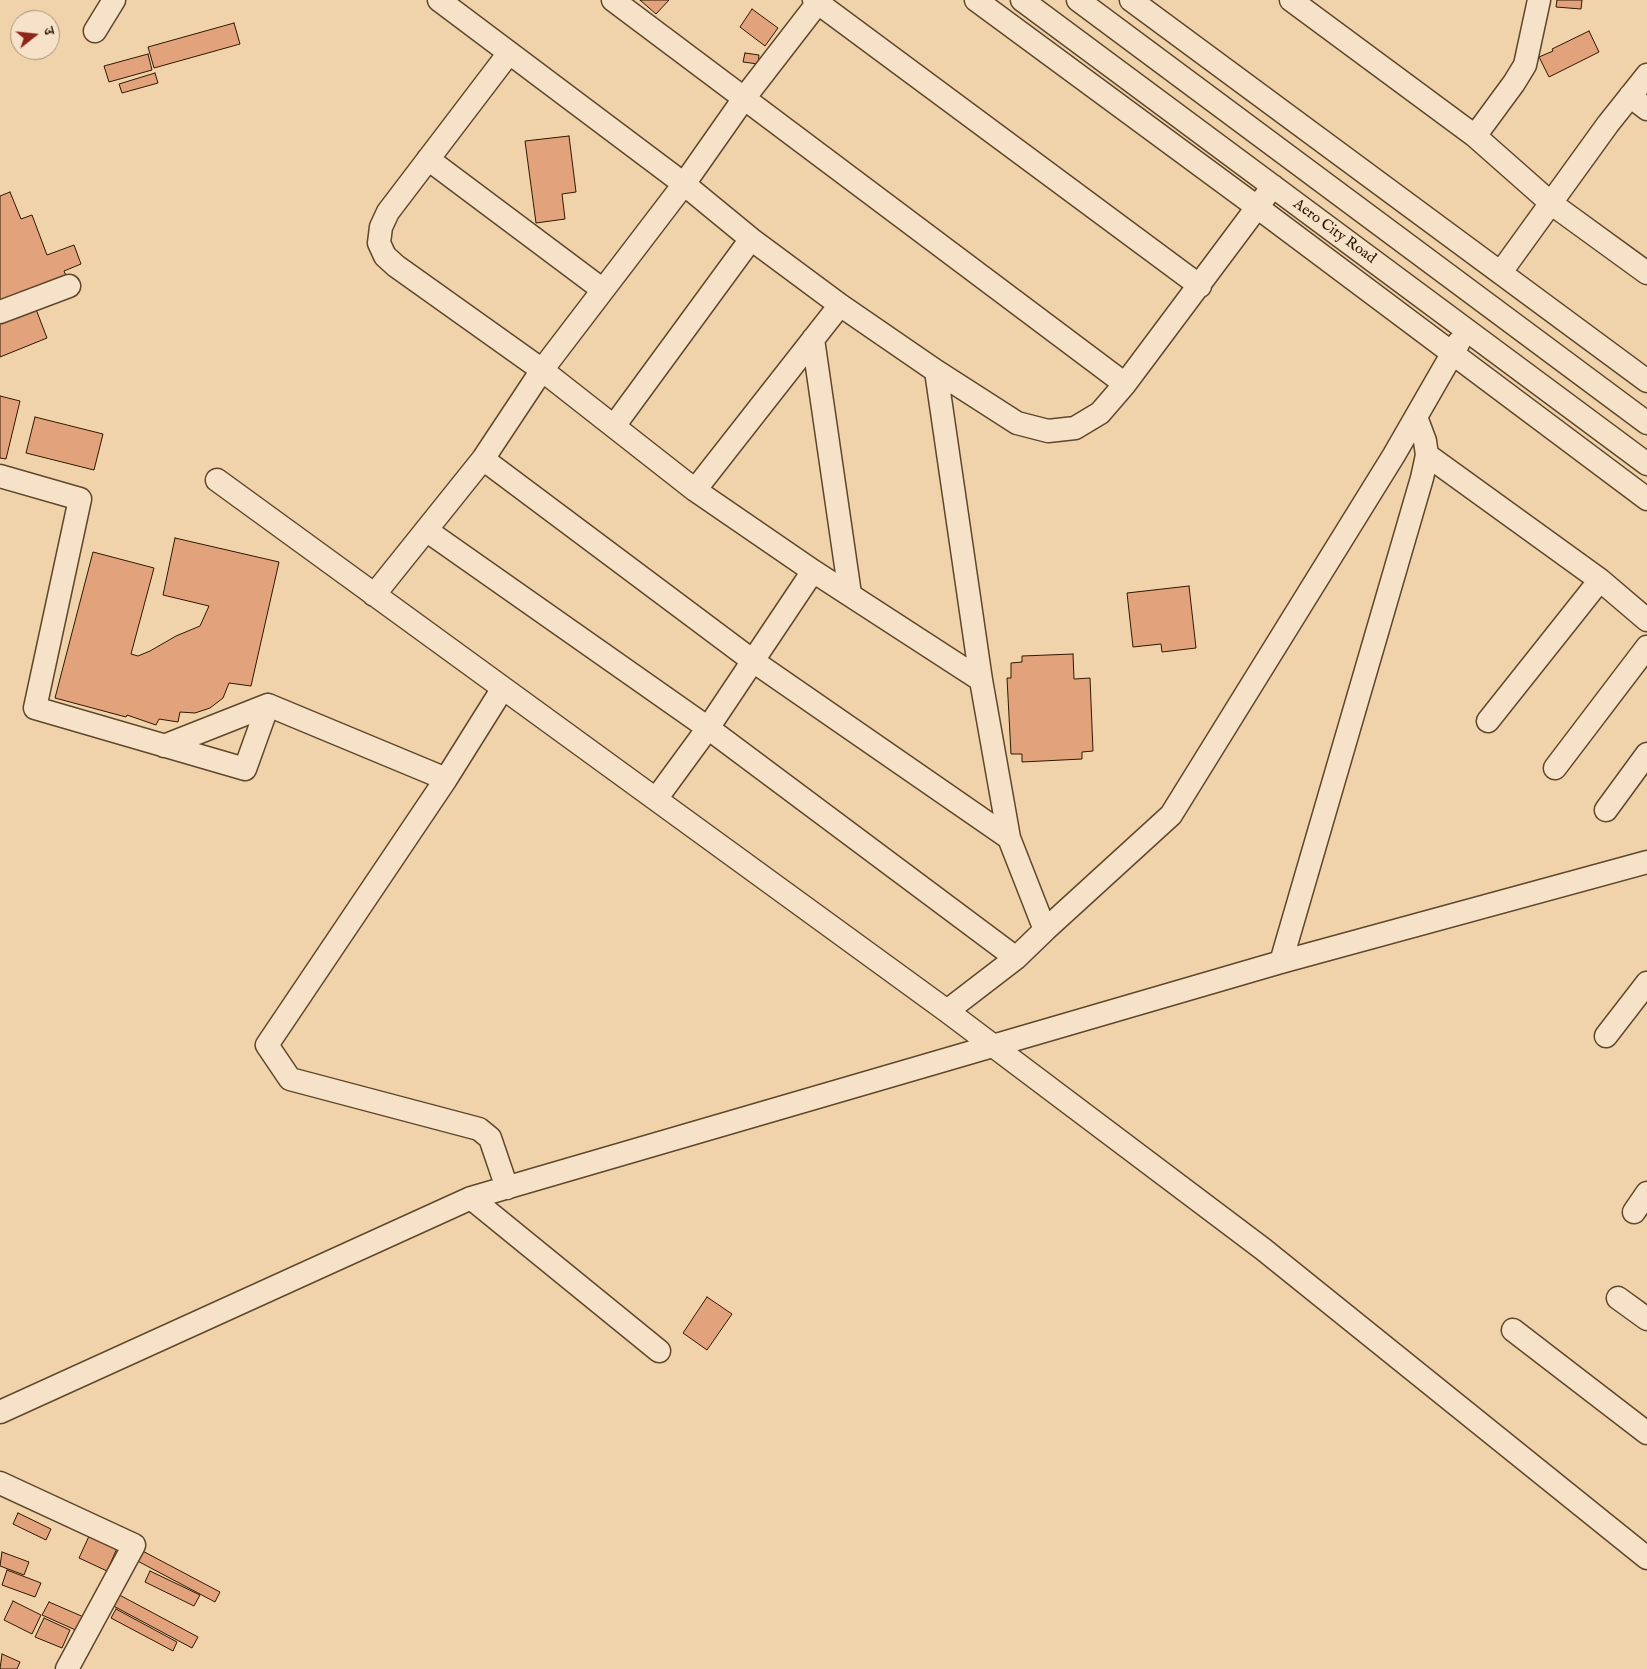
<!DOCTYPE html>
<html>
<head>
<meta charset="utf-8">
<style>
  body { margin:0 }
  #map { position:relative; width:1647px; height:1669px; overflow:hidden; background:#f1d3ab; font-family:"IM FELL English","Noto Serif Devanagari",serif }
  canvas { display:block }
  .north { position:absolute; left:10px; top:10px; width:50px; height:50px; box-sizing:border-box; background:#f6e2c8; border:1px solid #a69178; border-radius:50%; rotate:74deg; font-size:14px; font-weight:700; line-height:20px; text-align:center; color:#2e1800 }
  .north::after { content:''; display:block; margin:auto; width:18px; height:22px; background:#8f2418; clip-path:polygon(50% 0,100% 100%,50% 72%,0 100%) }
</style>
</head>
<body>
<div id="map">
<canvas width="1647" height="1669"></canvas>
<div class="north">उ</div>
</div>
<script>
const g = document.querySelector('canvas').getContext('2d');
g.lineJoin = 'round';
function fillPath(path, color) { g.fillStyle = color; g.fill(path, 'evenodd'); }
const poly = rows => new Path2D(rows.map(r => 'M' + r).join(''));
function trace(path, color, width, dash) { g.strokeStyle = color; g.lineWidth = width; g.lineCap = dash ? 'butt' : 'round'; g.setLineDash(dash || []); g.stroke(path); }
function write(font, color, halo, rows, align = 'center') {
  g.font = font + ' "IM FELL English",serif'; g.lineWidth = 4.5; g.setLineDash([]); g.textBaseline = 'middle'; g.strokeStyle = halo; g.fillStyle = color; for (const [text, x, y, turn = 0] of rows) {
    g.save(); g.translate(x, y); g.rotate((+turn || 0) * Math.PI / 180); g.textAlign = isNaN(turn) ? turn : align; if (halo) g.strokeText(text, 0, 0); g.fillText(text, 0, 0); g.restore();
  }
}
const building = poly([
  [640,0,669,0,656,14,640,0],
  [1557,0,1582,0,1581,9,1556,7,1557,0],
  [752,9,778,28,765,46,740,27,752,9],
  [234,23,240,44,154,68,148,47,234,23],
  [1589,31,1599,52,1549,77,1539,57,1553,51,1552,49,1589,31],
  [745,53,759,55,758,64,743,62,745,53],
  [148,54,152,70,109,82,104,66,148,54],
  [155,73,158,83,122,93,119,84,155,73],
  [569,136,576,192,562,194,565,219,536,223,525,141,569,136],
  [10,192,21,219,32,215,47,255,74,245,81,264,64,271,69,282,0,308,0,196,10,192],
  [34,304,47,338,0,357,0,318,34,304],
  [0,396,20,401,6,459,0,458,0,396],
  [35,417,103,434,94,470,26,453,35,417],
  [175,538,279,562,251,686,229,683,223,698,210,708,195,713,180,712,178,722,159,719,156,725,127,715,126,717,55,698,93,552,154,568,131,654,138,656,150,651,176,636,200,626,209,606,163,595,175,538],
  [1189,586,1196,648,1162,652,1161,644,1133,647,1127,593,1189,586],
  [1073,654,1074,679,1090,678,1093,751,1082,752,1082,759,1022,762,1022,754,1011,754,1007,678,1011,678,1011,663,1022,662,1022,656,1073,654],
  [707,1297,732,1314,707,1350,683,1333,707,1297],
  [18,1513,51,1529,46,1540,13,1524,18,1513],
  [90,1534,118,1546,107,1571,79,1558,90,1534],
  [135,1547,220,1592,215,1602,130,1557,135,1547],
  [2,1552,29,1562,24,1575,0,1566,2,1552],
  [7,1570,41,1583,35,1597,2,1585,7,1570],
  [150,1571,200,1595,194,1606,145,1582,150,1571],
  [112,1591,198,1637,192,1648,106,1602,112,1591],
  [13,1601,41,1615,32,1634,4,1620,13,1601],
  [49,1602,86,1618,80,1632,42,1615,49,1602],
  [116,1609,177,1642,173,1651,111,1618,116,1609],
  [44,1618,70,1630,62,1648,35,1637,44,1618],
  [2,1654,20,1662,17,1669,0,1669,2,1654]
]);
fillPath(building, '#e1a27c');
trace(building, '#2e1800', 1);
const minor = poly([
  [439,0,684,184,745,97,820,0],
  [613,0,1125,384],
  [814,0,1200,286],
  [976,0,1257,207,1647,499],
  [1022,0,1647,464],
  [1078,0,1647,423],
  [1131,0,1647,381],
  [1291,0,1475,136,1552,204,1647,273],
  [95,31,114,0],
  [509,53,388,212,381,227,379,243,385,256,396,266,542,370,695,490,813,571,981,680],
  [1630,96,1647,109],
  [1475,136,1514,83,1525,65,1539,0],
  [428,159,603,290],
  [1501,272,1608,124,1647,75],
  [0,312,69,286],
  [813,339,850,594],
  [614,426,751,239],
  [1427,455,1600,580],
  [483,459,753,661,1009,838],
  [0,476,80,499,35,708,245,769,268,705,446,779],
  [217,480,947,1011,1263,1249,1647,1558],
  [695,490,840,305],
  [426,530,708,728,1016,958],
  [374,595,483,459,542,370,684,184,751,239,840,305,936,371],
  [503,688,446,779,267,1045,290,1079,479,1129,490,1138,507,1188],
  [1488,721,1600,580,1647,620],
  [164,746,268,705],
  [1555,768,1647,647],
  [656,799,708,728,813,571],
  [1606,810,1647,754],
  [1045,930,1171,815,1394,455,1459,342],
  [1281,962,1422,478,1427,455,1425,441,1416,417],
  [947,1011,1016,958,1045,930,1009,838,981,680,936,371,1017,423,1048,431,1075,428,1100,413,1125,384,1273,186],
  [1606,1036,1647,983],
  [471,1198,659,1351],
  [1634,1212,1647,1193],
  [1618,1298,1647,1319],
  [1513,1330,1647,1433],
  [0,1412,471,1198,1281,962,1647,862],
  [0,1483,134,1545,67,1669]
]);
trace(minor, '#5f472b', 25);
trace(minor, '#f6e2c8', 22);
write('15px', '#2e1800', '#f6e2c8', [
  ["Aero City Road",1334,232,36]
]);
</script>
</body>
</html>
